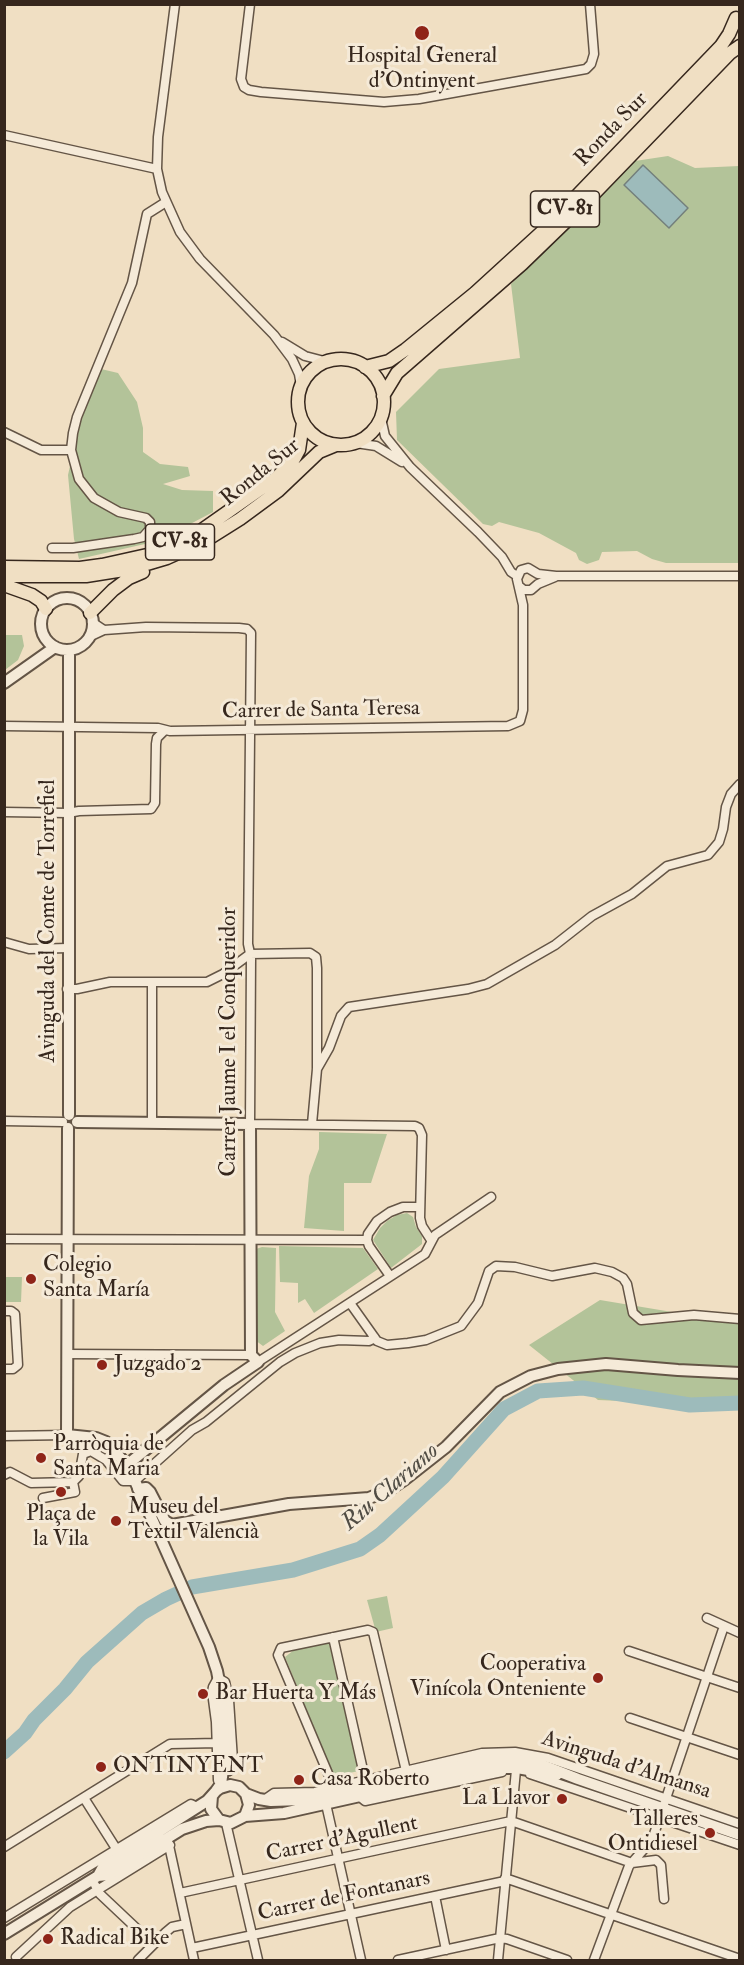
<!DOCTYPE html>
<html>
<head>
<meta charset="utf-8">
<style>
  body { margin:0 }
  #map { position:relative; width:744px; height:1965px; overflow:hidden; background:#f0dfc3; font-family:"IM FELL Double Pica",serif }
  canvas { display:block }
  .frame { position:absolute; inset:0; border:6px solid #36271d; pointer-events:none }
</style>
</head>
<body>
<div id="map">
<canvas width="744" height="1965"></canvas>
<div class="frame"></div>
</div>
<script>
const g = document.querySelector('canvas').getContext('2d');
g.lineJoin = 'round';
function fillPath(path, color) { g.fillStyle = color; g.fill(path, 'evenodd'); }
const poly = rows => new Path2D(rows.map(r => 'M' + r).join(''));
function trace(path, color, width, dash) { g.strokeStyle = color; g.lineWidth = width; g.lineCap = dash ? 'butt' : 'round'; g.setLineDash(dash || []); g.stroke(path); }
function write(font, color, halo, rows, align = 'center') {
  g.font = font + ' "IM FELL Double Pica",serif'; g.lineWidth = 6; g.setLineDash([]); g.textBaseline = 'middle'; g.strokeStyle = halo; g.fillStyle = color; for (const [text, x, y, turn = 0] of rows) {
    g.save(); g.translate(x, y); g.rotate((+turn || 0) * Math.PI / 180); g.textAlign = isNaN(turn) ? turn : align; if (halo) g.strokeText(text, 0, 0); g.fillText(text, 0, 0); g.restore();
  }
}
fillPath(poly([
  [668,156,695,168,739,166,739,563,666,563,652,559,637,551,602,552,599,560,587,564,579,560,576,553,539,533,499,522,492,526,483,524,397,440,396,412,439,369,520,358,511,284,635,161],
  [101,369,118,373,137,402,143,428,143,452,160,464,188,467,190,476,163,484,182,490,213,491,213,512,158,541,79,559,74,539,68,475,79,426],
  [4,635,22,635,24,646,18,660,5,670],
  [319,1132,387,1134,371,1183,344,1183,344,1231,304,1228,309,1176,319,1149],
  [407,1213,413,1217,416,1227,422,1236,422,1244,391,1268,373,1240,380,1228,387,1221,397,1215],
  [279,1246,363,1248,378,1269,314,1313,305,1299,298,1303,298,1283,280,1282],
  [262,1247,276,1248,275,1312,285,1331,263,1346,255,1340,256,1249],
  [5,1277,22,1277,21,1302,5,1302],
  [600,1300,732,1322,739,1322,739,1406,598,1400,529,1345],
  [387,1596,393,1628,376,1632,367,1600],
  [329,1643,359,1771,334,1776,285,1657,294,1650]
]), '#b3c399');
const water = poly([
  [643,165,688,208,669,228,624,185,643,165]
]);
fillPath(water, '#9dbbbb');
trace(water, '#74807c', 1.5);
trace(poly([
  [4,1752,25,1733,34,1720,65,1689,87,1662,142,1613,166,1599,192,1587,293,1570,360,1549,380,1535,443,1477,504,1409,538,1391,583,1388,690,1405,740,1403]
]), '#9dbbbb', 15);
const minor = poly([
  [175,4,158,137,157,169,162,192,180,232,200,259,274,335,292,359,299,374,301,386],
  [250,4,241,79,244,87,249,90,261,92,384,102,419,99,586,69,591,64,594,54,590,4],
  [4,135,157,169],
  [282,342,305,356,328,362],
  [381,418,385,436,410,467,478,532,502,557,511,572,517,576],
  [4,432,41,450,71,450],
  [356,443,376,446,402,462],
  [52,548,73,548,134,539,143,537,150,529,150,522,146,518,119,512,94,498,79,479,71,450,73,433,77,417,132,283,147,214,166,202],
  [519,586,524,590,531,590,538,584,555,577],
  [92,622,104,630,146,627,239,628,247,629,251,633,248,944,251,958,250,1124,415,1126,419,1128,422,1135,420,1218,422,1226,431,1240],
  [89,637,104,630],
  [4,726,158,728,170,731,508,726,520,721,523,710,523,605,517,579,521,570,528,568,538,574,556,576,740,576],
  [4,812,68,813,79,811,151,809,155,803,156,744,157,738,165,730],
  [4,942,29,949,68,948],
  [152,982,152,1122],
  [67,989,77,989,110,982,207,982,223,974,250,954,310,953,316,957,317,968,317,1069,312,1124],
  [317,1069,329,1048,341,1016,349,1007,468,989,487,984,555,945,592,916,632,894,667,866,708,855,719,842,723,829,726,807,731,794,740,784],
  [4,1121,63,1122],
  [4,1239,367,1240],
  [390,1276,369,1246,367,1240,368,1234,377,1221,390,1212,403,1207,420,1207],
  [350,1303,377,1341,387,1345,408,1343,426,1340,461,1326,478,1303,489,1271,496,1266,515,1267,552,1276,595,1268,612,1272,623,1278,627,1284,633,1313,641,1320,694,1315,740,1319],
  [4,1311,11,1311,15,1314,18,1365,13,1369,4,1369],
  [67,1354,251,1355],
  [258,1362,425,1254,435,1235,491,1197],
  [4,1436,67,1435],
  [4,1475,10,1472,31,1483,73,1482,75,1492,43,1498],
  [73,1482,79,1476,83,1454,91,1451,106,1460,123,1481,135,1481,192,1430,206,1422,280,1362,295,1353,320,1343,339,1340,369,1341,375,1338],
  [707,1618,740,1633],
  [333,1637,365,1779],
  [629,1651,740,1688],
  [630,1718,740,1755],
  [530,1774,740,1845],
  [218,1780,216,1722,212,1692,213,1687,218,1678,225,1682,229,1700,233,1760,229,1771],
  [335,1790,278,1655,281,1648,368,1630,373,1632,407,1775],
  [359,1796,365,1801,502,1772],
  [84,1798,117,1850],
  [264,1800,274,1793,315,1792,482,1753,515,1752,548,1758,740,1824],
  [326,1804,361,1960],
  [226,1823,258,1960],
  [168,1841,194,1960],
  [4,1847,170,1744,217,1743],
  [505,1878,740,1959],
  [95,1885,100,1894,153,1944],
  [180,1893,511,1821,632,1863,656,1860,661,1865,664,1899],
  [435,1896,446,1950],
  [4,1918,191,1804,197,1807],
  [192,1948,505,1881],
  [16,1957,70,1907,170,1845],
  [138,1960,166,1932,172,1927,186,1924],
  [398,1960,500,1938,507,1939,567,1960],
  [498,1960,516,1770,514,1765],
  [594,1960,629,1866,652,1840,724,1626]
]);
const tertiary = poly([
  '41 624a26 26 0 1 1 52 0a26 26 0 1 1-52 0Z',
  [4,683,55,647],
  [69,1115,69,650],
  [77,1122,250,1124,251,1355,258,1362,224,1385,127,1465],
  [138,1489,146,1488,150,1492,165,1521,172,1525,289,1504,369,1498,389,1490,404,1480,446,1447,500,1392,531,1376,558,1369,606,1364,678,1370,740,1373],
  [246,1794,259,1799,271,1801,302,1800,484,1761,510,1759,537,1763,578,1779,740,1835],
  [245,1816,284,1813,485,1768,517,1768,557,1775],
  [98,1876,108,1875,182,1829,206,1821,219,1820],
  [4,1934,98,1876,103,1867,207,1801,216,1791,220,1788,230,1785,239,1787,246,1794,249,1805,245,1816,231,1823,219,1820,211,1809,212,1796,216,1791,221,1784,225,1756,221,1692,217,1671,209,1647,135,1481,127,1465,106,1442,96,1438,67,1435,68,1128]
]);
const primary = poly([
  '298 402a43 43 0 1 1 86 0a43 43 0 1 1-86 0Z',
  [365,367,389,361,405,350,475,293,544,230,721,46,729,34,736,18],
  [383,396,397,373,522,264,585,203,730,53,740,46],
  [4,567,80,568,102,565,147,555,174,545,202,530,276,478,293,461,299,450,303,423],
  [4,576,86,576,130,569,167,558,205,541,240,519,278,491,319,452,336,445],
  [4,585,32,595,41,601,46,609],
  [90,613,113,590,129,578,143,572]
]);
trace(minor, '#645546', 11);
trace(tertiary, '#645546', 14);
trace(primary, '#36271d', 15);
trace(minor, '#f5ead8', 8);
trace(tertiary, '#f5ead8', 10);
trace(primary, '#f0dfc3', 12);
for (const [x, y, r, color] of [
  [422,33,8,"#8f2418"],
  [31,1279,6,"#8f2418"],
  [102,1365,6,"#8f2418"],
  [41,1458,6,"#8f2418"],
  [61,1492,6,"#8f2418"],
  [116,1521,6,"#8f2418"],
  [598,1678,6,"#8f2418"],
  [203,1694,6,"#8f2418"],
  [101,1767,6,"#8f2418"],
  [299,1780,6,"#8f2418"],
  [562,1799,6,"#8f2418"],
  [710,1833,6,"#8f2418"],
  [48,1939,6,"#8f2418"]
]) { const dot = new Path2D(); dot.arc(x, y, r, 0, 2 * Math.PI); g.fillStyle = color; g.fill(dot); trace(dot, '#f5ead8', 2); }
for (const [x, y, w] of [
  [565,209,69],
  [180,542,69]
]) { const box = new Path2D(); box.roundRect(x - w / 2, y - 18, w, 36, 4.5); g.fillStyle = '#f5ead8'; g.fill(box); trace(box, '#36271d', 1.5); }
write('bold 21px', '#36271d', null, [
  ["CV-81",565,209],
  ["CV-81",180,542]
]);
write('22px', '#36271d', '#f5ead8', [
  ["Hospital General",422,57,"center"],
  ["d'Ontinyent",422,82,"center"],
  ["Colegio",43,1266],
  ["Santa María",43,1291],
  ["Juzgado 2",114,1365],
  ["Parròquia de",53,1445],
  ["Santa Maria",53,1470],
  ["Museu del",128,1508],
  ["Tèxtil Valencià",128,1533],
  ["Plaça de",61,1515,"center"],
  ["la Vila",61,1540,"center"],
  ["Cooperativa",586,1665,"right"],
  ["Vinícola Onteniente",586,1690,"right"],
  ["Bar Huerta Y Más",215,1694],
  ["ONTINYENT",113,1767],
  ["Casa Roberto",311,1780],
  ["La Llavor",550,1799,"right"],
  ["Talleres",698,1820,"right"],
  ["Ontidiesel",698,1845,"right"],
  ["Radical Bike",60,1939]
], 'left');
write('22px', '#36271d', '#f5ead8', [
  ["Ronda Sur",612,130,-46],
  ["Ronda Sur",261,473,-39],
  ["Carrer de Santa Teresa",321,711,-1],
  ["Avinguda del Comte de Torrefiel",49,921,-90],
  ["Carrer Jaume I el Conqueridor",230,1042,-90],
  ["Avinguda d'Almansa",626,1766,18],
  ["Carrer d'Agullent",342,1840,-12],
  ["Carrer de Fontanars",344,1897,-12]
]);
write('italic 24px', '#504c44', '#f5ead8', [
  ["Riu Clariano",391,1488,-41]
]);
</script>
</body>
</html>
